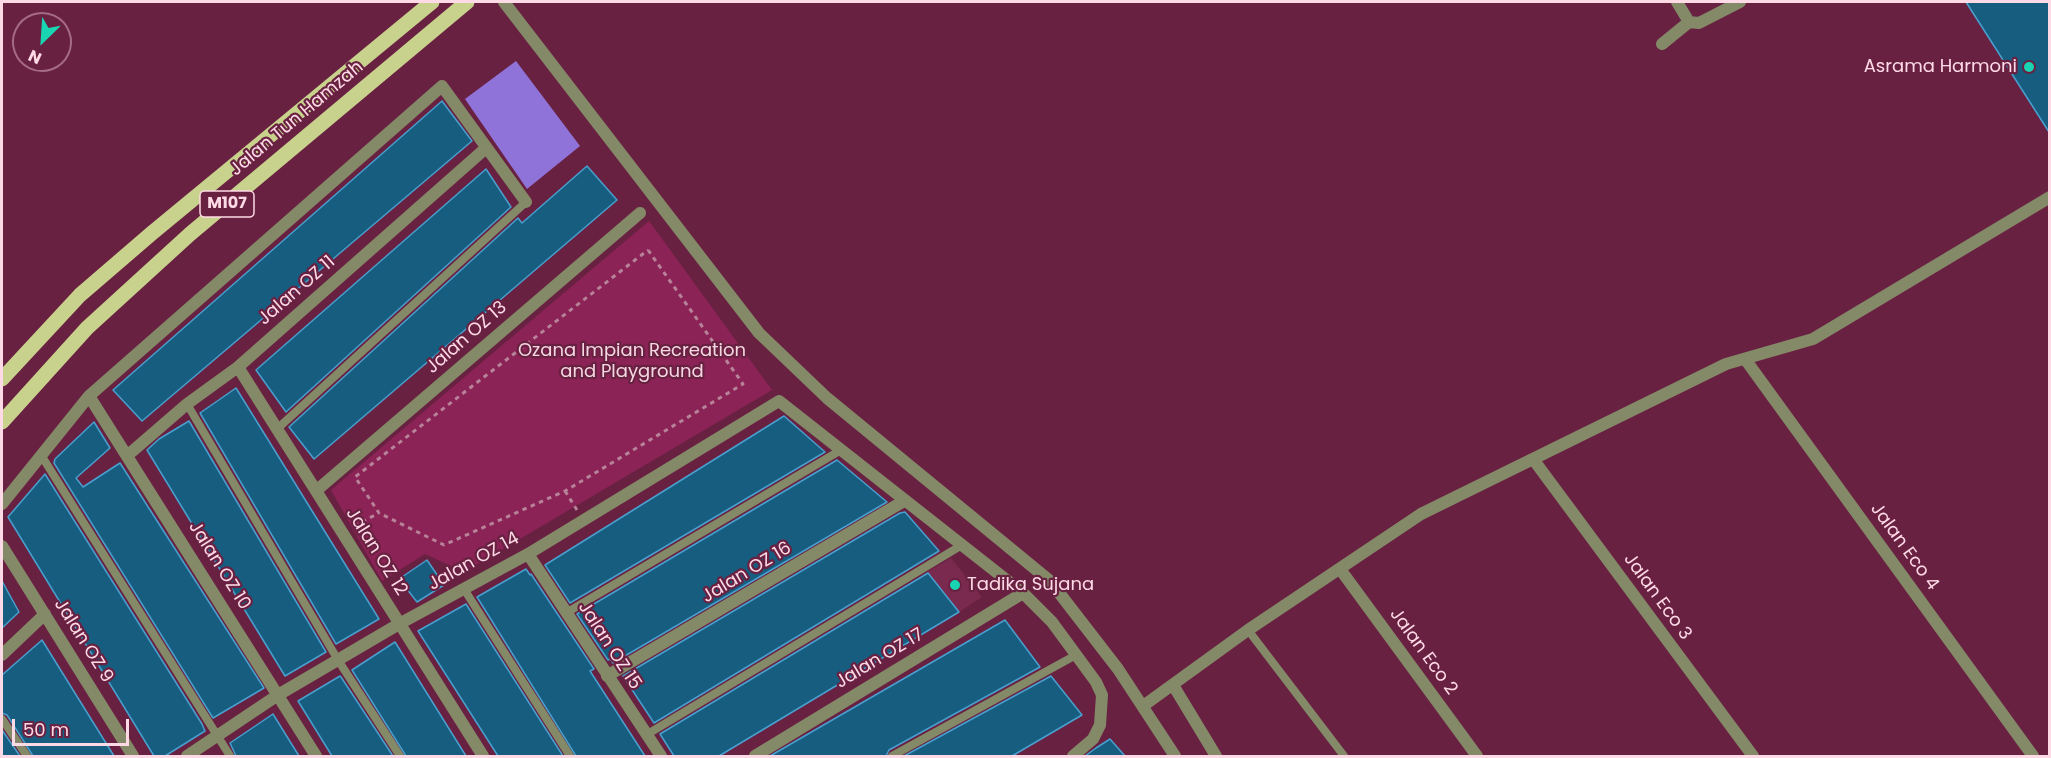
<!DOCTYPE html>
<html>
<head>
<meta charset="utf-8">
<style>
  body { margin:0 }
  #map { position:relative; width:2051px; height:758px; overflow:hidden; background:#692142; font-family:Poppins,sans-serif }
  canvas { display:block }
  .frame { position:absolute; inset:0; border:3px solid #fedae6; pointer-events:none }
  .north { position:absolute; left:12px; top:12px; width:60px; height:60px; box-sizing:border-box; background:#692142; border:2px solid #a56b84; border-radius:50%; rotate:205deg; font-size:16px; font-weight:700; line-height:24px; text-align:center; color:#fedae6 }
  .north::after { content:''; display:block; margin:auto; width:21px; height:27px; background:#19d5b2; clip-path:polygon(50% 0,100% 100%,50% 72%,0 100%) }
  .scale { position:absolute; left:12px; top:719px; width:117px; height:27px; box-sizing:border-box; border:3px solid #fedae6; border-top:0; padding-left:8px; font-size:18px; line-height:21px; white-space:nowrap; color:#fedae6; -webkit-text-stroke:4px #692142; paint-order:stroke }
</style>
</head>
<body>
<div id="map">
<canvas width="2051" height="758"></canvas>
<div class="frame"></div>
<div class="north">N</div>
<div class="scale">50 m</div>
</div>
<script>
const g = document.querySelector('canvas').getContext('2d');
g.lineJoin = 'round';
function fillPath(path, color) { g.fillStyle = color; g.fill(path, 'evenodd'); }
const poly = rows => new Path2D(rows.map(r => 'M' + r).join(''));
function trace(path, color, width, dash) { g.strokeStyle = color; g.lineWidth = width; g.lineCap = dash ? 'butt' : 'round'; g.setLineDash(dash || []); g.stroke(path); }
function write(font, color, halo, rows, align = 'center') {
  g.font = font + ' Poppins,sans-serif'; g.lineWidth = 4.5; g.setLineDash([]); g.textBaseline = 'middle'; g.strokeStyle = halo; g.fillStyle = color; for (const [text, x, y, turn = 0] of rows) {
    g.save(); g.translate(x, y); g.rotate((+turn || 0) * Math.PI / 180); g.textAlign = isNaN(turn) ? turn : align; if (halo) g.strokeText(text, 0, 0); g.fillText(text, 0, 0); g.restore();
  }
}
fillPath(poly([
  [951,558,982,597,959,612,927,572]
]), '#792a4e');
fillPath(poly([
  [649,221,772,390,464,572,425,554,382,581,331,490]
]), '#8b2356');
fillPath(poly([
  [516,61,580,146,527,189,465,99]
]), '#9073d8');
const building = poly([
  [1966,2,2049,2,2049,132,1966,2],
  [442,101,472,141,142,421,113,390,442,101],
  [587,166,617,200,314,459,289,427,518,218,522,223,587,166],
  [486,169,511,207,286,412,256,370,486,169],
  [236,388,379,619,336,644,200,413,236,388],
  [784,416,825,452,570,603,545,565,784,416],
  [189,421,326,652,285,676,147,450,159,439,189,421],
  [94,422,110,448,76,478,83,487,120,463,264,688,213,718,54,463,55,459,94,422],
  [837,460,887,502,613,663,610,659,608,660,577,614,837,460],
  [45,474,202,724,205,731,165,756,154,756,8,517,45,474],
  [905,512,939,551,654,723,623,676,900,513,905,512],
  [427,560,444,585,417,602,399,579,427,560],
  [526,569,530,575,531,574,594,669,590,671,645,756,576,756,477,597,526,569],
  [928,573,959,612,719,756,674,756,660,734,928,573],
  [2,581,19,612,2,628,2,581],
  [466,604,563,756,498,756,418,631,466,604],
  [1005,620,1040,667,889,750,886,756,770,756,1005,620],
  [42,640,114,756,33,756,7,715,2,713,2,675,42,640],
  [395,642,466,756,406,756,352,670,395,642],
  [340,676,341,677,393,756,332,756,298,701,340,676],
  [1051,676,1082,715,1012,756,904,756,1051,676],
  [273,714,299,756,236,756,230,743,273,714],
  [2,730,20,756,2,756,2,730],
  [1110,739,1125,756,1085,756,1096,748,1110,739]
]);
fillPath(building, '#175d7f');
trace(building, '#48a0ce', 1.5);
trace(poly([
  [648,250,743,384,565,491,444,545,379,513,355,477,648,250],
  [565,491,577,510],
  [354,526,379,513]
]), '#b88399', 3, [4.5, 4.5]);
trace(poly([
  [187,404,338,660,400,756],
  [277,429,526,202],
  [41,455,230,756],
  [464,589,570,756],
  [566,613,841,450],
  [1248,630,1344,756],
  [2,719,27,756],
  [646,735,962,545],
  [892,756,1076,655]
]), '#848a68', 8);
trace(poly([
  [504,2,759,333,827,398,1050,581,1118,669,1175,756],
  [1677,2,1689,22,1699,23,1740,2],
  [1662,44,1689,22],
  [1745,359,2033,756],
  [238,367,483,756],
  [89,396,316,756],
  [128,455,187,404,238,367,486,148],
  [1533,459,1753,756],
  [317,490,640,213],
  [2,504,89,396,442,86,526,202],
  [2,546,133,756],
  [528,554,661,756],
  [1340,569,1477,756],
  [2,655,45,614],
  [607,676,904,501],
  [1173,685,1216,756],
  [1143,706,1248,630,1421,514,1726,364,1813,339,2050,197],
  [187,756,278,695,399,624,528,554,779,401,1023,593,1052,622,1096,682,1102,695,1100,725,1093,739,1073,756],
  [755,756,1023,593]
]), '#848a68', 12);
trace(poly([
  [2,379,80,295,152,233,432,2],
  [2,422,87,328,190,234,467,2]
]), '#c8d28c', 15);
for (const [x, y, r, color] of [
  [2029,67,6,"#19d5b2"],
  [955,585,6,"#19d5b2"]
]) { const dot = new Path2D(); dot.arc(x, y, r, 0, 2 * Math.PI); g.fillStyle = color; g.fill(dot); trace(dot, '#692142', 2); }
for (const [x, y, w] of [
  [227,204,54]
]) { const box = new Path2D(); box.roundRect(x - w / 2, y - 13, w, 26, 4.5); g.fillStyle = '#692142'; g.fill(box); trace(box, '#fedae6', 1.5); }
write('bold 16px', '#fedae6', null, [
  ["M107",227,204]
]);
write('18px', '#fedae6', '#692142', [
  ["Asrama Harmoni",2017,67],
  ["Tadika Sujana",967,585,"left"]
], 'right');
write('18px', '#fedae6', '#692142', [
  ["Jalan Tun Hamzah",297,119,-40],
  ["Jalan OZ 11",297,291,-41],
  ["Jalan OZ 13",467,338,-41],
  ["Jalan Eco 4",1904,547,54],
  ["Jalan OZ 12",376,552,58],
  ["Jalan OZ 14",474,562,-29],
  ["Jalan OZ 10",219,566,58],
  ["Jalan OZ 16",747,573,-31],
  ["Jalan Eco 3",1657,597,54],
  ["Jalan OZ 9",83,641,58],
  ["Jalan OZ 15",609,646,57],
  ["Jalan Eco 2",1423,652,54],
  ["Jalan OZ 17",880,659,-31]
]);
write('18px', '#f5d7e2', '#692142', [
  ["Ozana Impian Recreation",632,351],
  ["and Playground",632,372]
]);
</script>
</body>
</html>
